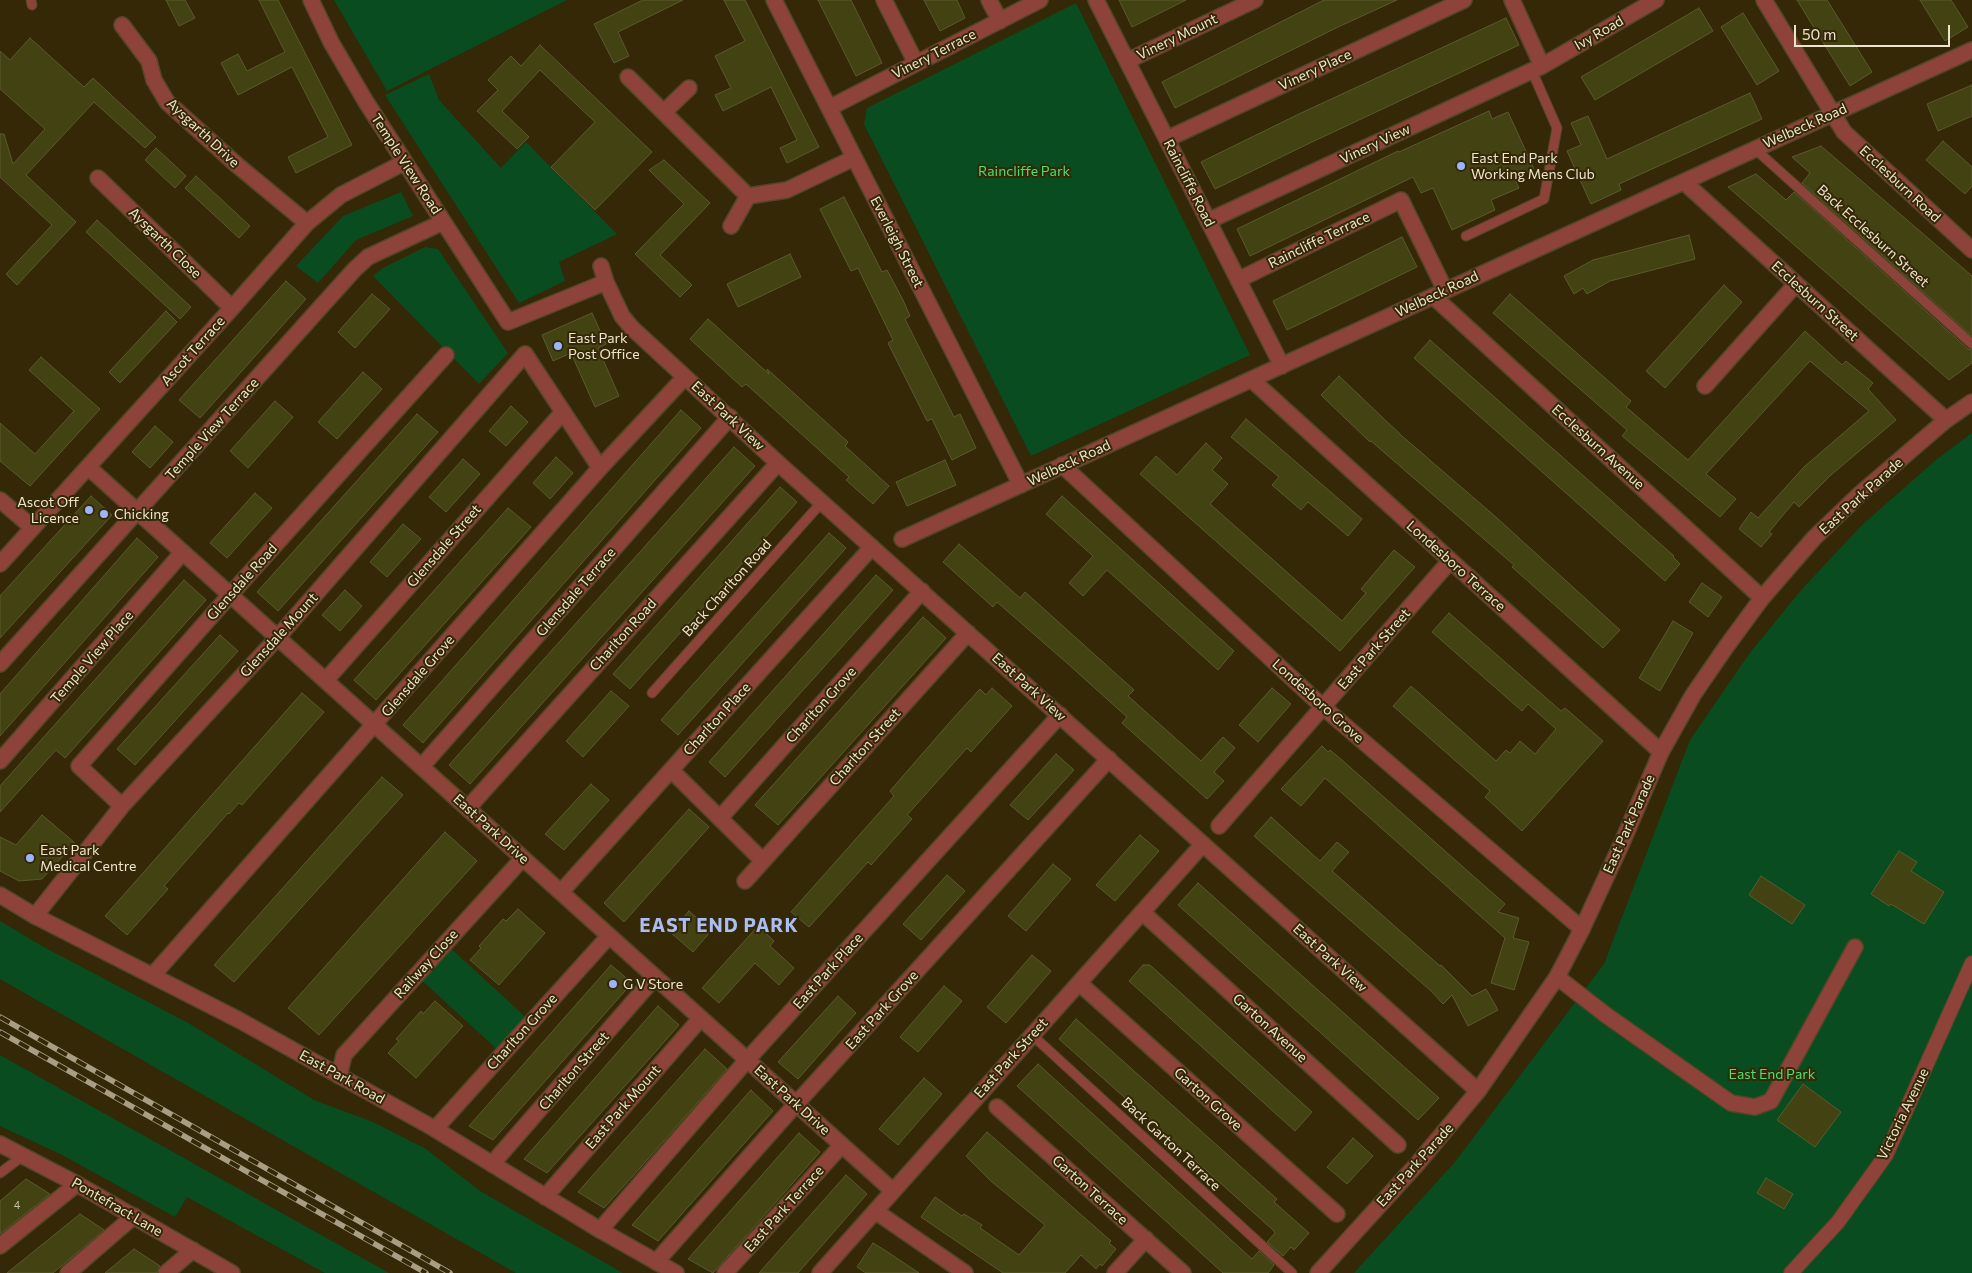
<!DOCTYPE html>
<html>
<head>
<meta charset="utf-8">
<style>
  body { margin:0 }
  #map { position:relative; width:1972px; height:1273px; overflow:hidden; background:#342806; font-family:Commissioner,sans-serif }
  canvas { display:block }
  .scale { position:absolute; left:1794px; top:25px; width:156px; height:22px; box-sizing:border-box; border:2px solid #ede4cd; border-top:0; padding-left:6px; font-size:15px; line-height:18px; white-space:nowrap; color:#ede4cd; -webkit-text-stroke:4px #342806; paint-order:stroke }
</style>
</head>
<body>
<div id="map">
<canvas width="1972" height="1273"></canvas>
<div class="scale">50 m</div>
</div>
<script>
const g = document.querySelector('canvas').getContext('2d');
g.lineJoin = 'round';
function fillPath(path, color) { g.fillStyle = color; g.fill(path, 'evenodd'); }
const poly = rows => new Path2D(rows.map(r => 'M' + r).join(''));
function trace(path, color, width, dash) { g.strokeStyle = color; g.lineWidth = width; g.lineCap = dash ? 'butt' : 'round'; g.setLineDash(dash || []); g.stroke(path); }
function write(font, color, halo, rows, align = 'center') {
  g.font = font + ' Commissioner,sans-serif'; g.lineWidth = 4; g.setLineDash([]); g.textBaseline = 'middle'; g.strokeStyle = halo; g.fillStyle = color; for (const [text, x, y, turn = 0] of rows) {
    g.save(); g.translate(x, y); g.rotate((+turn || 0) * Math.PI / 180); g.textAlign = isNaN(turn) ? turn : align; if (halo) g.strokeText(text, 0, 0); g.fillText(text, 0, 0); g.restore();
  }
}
fillPath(poly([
  [334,0,567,0,387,91],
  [1076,3,1250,355,1031,456,864,124,867,108],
  [429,74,439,100,501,168,526,142,617,234,559,262,565,281,519,303,385,95],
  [401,192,413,216,356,240,318,283,296,266,343,216],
  [425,247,438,249,508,353,479,384,373,276,383,268],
  [1972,433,1972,1273,1354,1273,1455,1162,1604,964,1690,740,1749,654,1802,589,1862,525,1937,459],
  [0,921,42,946,190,1024,314,1100,373,1122,426,1149,480,1191,623,1273,516,1273,0,979],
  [445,943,531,1022,502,1054,416,975],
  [0,1055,389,1273,325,1273,187,1197,175,1217,62,1155,0,1126]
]), '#094c20');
const building = poly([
  [166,0,185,0,195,18,179,26,166,0],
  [259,0,278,0,352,145,296,173,288,157,328,137,292,67,238,95,221,63,238,54,247,71,285,52,259,0],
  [643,0,683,0,618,32,629,56,614,63,594,24,643,0],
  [724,0,745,0,819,147,787,163,780,148,797,140,771,87,723,111,715,95,731,88,715,56,745,41,724,0],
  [818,0,851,0,882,63,856,76,818,0],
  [924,0,957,0,965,18,940,31,924,0],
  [1119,0,1186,0,1132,27,1119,0],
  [1324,0,1397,0,1338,27,1175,108,1162,82,1324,0],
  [1797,0,1827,0,1872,72,1850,86,1797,0],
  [1920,0,1951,0,1968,27,1945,41,1920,0],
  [1699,8,1713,31,1595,100,1581,77,1699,8],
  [1743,13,1779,71,1757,85,1721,27,1743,13],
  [1506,18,1519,45,1312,142,1215,189,1201,162,1299,114,1506,18],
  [30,38,84,87,93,78,156,137,145,148,94,102,26,175,76,222,17,285,6,274,52,225,0,177,0,134,4,134,13,164,45,129,0,89,0,51,10,60,30,38],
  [540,45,652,152,595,210,551,167,595,122,540,70,502,111,529,137,517,149,477,111,498,90,488,80,504,63,511,56,521,66,540,45],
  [1972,85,1972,116,1938,131,1927,104,1972,85],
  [1750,93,1762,119,1619,184,1621,190,1591,204,1567,151,1581,145,1571,123,1588,116,1607,159,1750,93],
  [1489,111,1492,119,1508,112,1534,169,1514,178,1519,188,1491,200,1495,210,1452,230,1433,188,1421,193,1413,177,1250,256,1237,229,1398,151,1399,152,1489,111],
  [1943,141,1972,167,1972,186,1965,194,1926,160,1943,141],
  [1821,146,1972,276,1972,336,1802,183,1810,173,1792,157,1821,146],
  [156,148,186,176,175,188,145,160,156,148],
  [664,160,710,203,660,255,692,285,680,297,635,254,684,204,649,170,664,160],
  [1756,174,1786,200,1794,192,1968,349,1972,350,1972,363,1949,380,1728,187,1756,174],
  [196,176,250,226,239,238,185,188,196,176],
  [844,197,882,272,887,270,903,300,910,316,905,319,954,417,960,414,976,448,952,460,932,419,927,421,888,343,893,340,858,268,851,271,820,209,844,197],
  [97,220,191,307,180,319,86,232,97,220],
  [1689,235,1695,259,1610,281,1587,294,1583,288,1574,294,1564,276,1593,260,1689,235],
  [1402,237,1417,267,1287,330,1273,301,1402,237],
  [790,254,801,277,738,307,727,284,790,254],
  [286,281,306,299,200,418,179,400,286,281],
  [1724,285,1742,302,1665,388,1646,371,1724,285],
  [372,294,390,309,355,348,338,332,372,294],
  [1510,294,1631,401,1626,407,1688,460,1805,331,1842,365,1846,361,1873,383,1868,389,1896,420,1831,475,1799,507,1794,502,1769,532,1772,534,1761,547,1739,529,1751,512,1758,518,1804,467,1869,411,1810,361,1706,474,1736,499,1720,517,1622,436,1627,430,1493,313,1510,294],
  [166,311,177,322,120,383,109,372,166,311],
  [592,313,606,344,598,348,619,396,595,407,571,353,553,361,542,335,592,313],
  [708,319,769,374,767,369,848,442,845,446,889,486,873,504,846,480,849,477,746,384,742,387,690,339,708,319],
  [1430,340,1674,556,1673,557,1680,564,1665,581,1414,358,1430,340],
  [41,357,100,409,30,486,0,461,0,423,35,454,74,411,29,370,41,357],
  [363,372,382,389,337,439,318,422,363,372],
  [1339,376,1402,436,1497,518,1620,630,1603,648,1512,567,1514,565,1371,441,1370,442,1321,395,1339,376],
  [275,401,293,417,248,468,230,451,275,401],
  [511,406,528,422,506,446,489,431,511,406],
  [681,410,701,428,423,743,403,725,681,410],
  [417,414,438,432,278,611,257,592,417,414],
  [1246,419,1362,519,1348,536,1308,502,1301,510,1272,485,1279,477,1231,437,1246,419],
  [155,426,173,442,150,468,132,452,155,426],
  [1206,443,1222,458,1212,470,1228,484,1210,504,1342,621,1366,593,1361,589,1394,550,1415,567,1340,651,1140,474,1156,456,1177,475,1206,443],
  [734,447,755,466,470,784,449,765,734,447],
  [556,457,573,473,550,499,533,483,556,457],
  [463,459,480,474,446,512,429,497,463,459],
  [945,460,956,485,907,506,896,482,945,460],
  [780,487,797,502,630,689,613,674,780,487],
  [255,493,272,508,227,558,210,543,255,493],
  [91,496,112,515,0,638,0,596,91,496],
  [1062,496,1234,651,1218,670,1107,570,1083,596,1069,583,1093,556,1046,514,1062,496],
  [508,508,531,527,376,700,354,680,508,508],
  [403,524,421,539,387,577,370,562,403,524],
  [829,533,846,548,678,735,661,720,829,533],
  [137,538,158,557,0,736,0,694,137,538],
  [959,544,1020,598,1025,592,1075,637,1134,690,1128,696,1201,761,1223,737,1235,748,1214,772,1224,781,1207,799,1122,723,1127,717,1067,663,997,602,993,607,943,562,959,544],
  [876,575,893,590,725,777,709,762,876,575],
  [184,580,206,600,65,758,56,750,0,812,0,786,184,580],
  [1702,583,1722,597,1708,617,1689,602,1702,583],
  [345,590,362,606,340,631,322,615,345,590],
  [1449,613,1561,711,1565,708,1603,741,1522,831,1485,797,1490,791,1393,706,1411,686,1496,761,1506,750,1510,753,1520,741,1535,754,1556,729,1528,704,1522,711,1432,632,1449,613],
  [923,617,946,638,778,825,755,805,923,617],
  [1673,621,1693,633,1660,691,1639,678,1673,621],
  [220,635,238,651,135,765,117,749,220,635],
  [992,688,1012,706,971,752,967,748,907,815,912,819,871,865,868,862,809,927,791,912,894,796,890,791,949,723,980,689,986,695,992,688],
  [1272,688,1291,704,1258,742,1239,725,1272,688],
  [611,691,629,706,583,757,566,741,611,691],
  [302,693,324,712,242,805,239,803,229,814,228,813,185,862,164,886,168,889,127,935,105,916,302,693],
  [1322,746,1328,752,1330,750,1343,761,1505,904,1498,912,1519,918,1513,938,1529,942,1514,990,1491,983,1505,938,1325,778,1301,806,1281,789,1322,746],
  [1056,754,1074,770,1028,820,1010,805,1056,754],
  [382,777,403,795,234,982,214,965,382,777],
  [591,784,609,800,564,850,545,834,591,784],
  [689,809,709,827,624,922,604,903,689,809],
  [42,815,75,843,42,879,19,881,0,871,0,837,16,845,42,815],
  [1271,817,1320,861,1337,842,1349,852,1332,871,1440,966,1441,965,1472,996,1486,989,1498,1010,1468,1026,1452,995,1443,1004,1431,991,1254,836,1271,817],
  [445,832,477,861,319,1035,288,1008,445,832],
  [1140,835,1159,851,1115,901,1096,885,1140,835],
  [1899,851,1917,862,1911,871,1944,892,1924,924,1891,904,1889,906,1871,894,1899,851],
  [1053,864,1071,879,1026,931,1008,916,1053,864],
  [947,875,965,891,921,940,903,924,947,875],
  [1761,876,1805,905,1792,924,1749,895,1761,876],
  [1198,883,1439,1098,1418,1120,1178,905,1198,883],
  [518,909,545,933,499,985,470,960,481,948,479,946,503,919,506,921,518,909],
  [689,911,711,931,693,952,670,932,689,911],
  [758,926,774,941,770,946,794,968,779,985,755,963,719,1003,702,988,758,926],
  [1032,955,1051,971,1006,1023,987,1007,1032,955],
  [611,965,632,983,493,1140,469,1126,611,965],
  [1143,965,1150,965,1312,1112,1295,1131,1129,981,1143,965],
  [944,986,962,1001,918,1052,900,1037,944,986],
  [838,996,856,1013,798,1079,778,1062,838,996],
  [435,1001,463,1026,416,1078,388,1053,399,1041,396,1039,421,1011,423,1014,435,1001],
  [658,1006,679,1025,658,1049,547,1173,524,1159,658,1006],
  [1076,1019,1277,1199,1274,1202,1309,1233,1294,1250,1291,1247,1283,1256,1267,1242,1275,1233,1273,1230,1059,1039,1076,1019],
  [705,1049,727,1069,641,1167,604,1208,578,1192,705,1049],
  [1038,1064,1252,1259,1259,1251,1274,1265,1268,1273,1223,1273,1017,1086,1038,1064],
  [924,1078,942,1094,898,1145,879,1129,924,1078],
  [1803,1084,1841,1112,1815,1147,1777,1120,1803,1084],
  [751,1090,773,1111,749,1138,658,1241,632,1225,751,1090],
  [987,1132,1111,1241,1109,1243,1116,1249,1102,1266,1100,1264,1096,1269,1081,1255,1065,1273,1003,1273,921,1217,935,1197,962,1216,964,1214,982,1225,980,1228,1019,1255,1045,1225,992,1182,966,1156,987,1132],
  [799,1133,820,1152,792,1184,713,1273,688,1259,799,1133],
  [1353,1138,1373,1156,1347,1184,1327,1167,1353,1138],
  [846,1175,867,1194,798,1273,759,1273,846,1175],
  [1766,1178,1793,1194,1784,1209,1757,1193,1766,1178],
  [26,1179,50,1194,0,1234,0,1201,26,1179],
  [80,1214,104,1230,53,1273,7,1273,80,1214],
  [873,1243,886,1251,919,1273,866,1273,857,1267,873,1243],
  [134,1249,160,1266,157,1273,105,1273,134,1249]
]);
fillPath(building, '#424212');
trace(building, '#5a5a2e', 1);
const service = poly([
  [31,0,32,5],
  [1755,149,1972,344],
  [1466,236,1544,199,1557,128,1532,71],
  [652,693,822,502],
  [1032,1035,1292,1273],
  [0,1173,24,1155]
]);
const pedestrian = poly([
  [1791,1273,1838,1222,1886,1155,1972,963]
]);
const minor = poly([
  [311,0,331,42,366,102,508,322,606,282],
  [774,0,1021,485],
  [884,0,916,63],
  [989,0,1000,21],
  [1096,0,1282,366],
  [1512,0,1542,66],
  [1764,0,1844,132,1972,250],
  [122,25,149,61,154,80,167,102,237,165,307,223],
  [1127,61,1255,0],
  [628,77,748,196,787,190,854,158],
  [829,108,1040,0],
  [664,112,689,88],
  [1167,139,1464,0],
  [98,178,232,308],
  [1684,182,1946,420],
  [1208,221,1542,66,1656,0],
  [731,226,748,196],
  [601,266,606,282,622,316,631,327,778,463,1478,1091],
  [1238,280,1401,200,1445,290],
  [1433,296,1762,598],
  [1252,380,1661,752],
  [1705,386,1796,284],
  [1062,465,1323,707,1582,929],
  [88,467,893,1191],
  [0,500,32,527],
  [902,539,1972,50],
  [0,564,232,308,307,223,341,195,405,162],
  [0,664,354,270,368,257,443,222],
  [326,680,563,412],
  [0,761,183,552],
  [422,766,730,417],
  [671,770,763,861],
  [122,806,79,766,230,595,446,355],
  [468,808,778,463],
  [720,818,922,591],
  [1219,826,1450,561],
  [745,881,968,633],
  [561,892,872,547],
  [1142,912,1398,1145],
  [35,916,122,806,278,637,525,354,600,468],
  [153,975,600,468,685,377],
  [1557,977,1606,1015,1731,1103,1755,1107,1771,1101,1855,947],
  [1079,983,1337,1214],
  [339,1076,344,1055,523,858],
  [997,1107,1183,1273],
  [435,1129,609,936],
  [492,1164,655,977],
  [545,1197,701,1018],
  [875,1211,965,1273],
  [600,1230,747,1060,1060,715],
  [0,1246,77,1184],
  [656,1262,796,1104,1109,759],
  [68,1273,134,1216],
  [166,1273,193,1250],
  [725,1273,842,1145],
  [820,1273,1203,844],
  [1115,1273,1146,1239]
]);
const tertiary = poly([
  [0,895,35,916,239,1020,435,1129,600,1230,676,1273],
  [0,1144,77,1184,232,1273],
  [1318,1273,1418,1163,1478,1091,1557,977,1582,929,1621,845,1661,752,1693,695,1726,647,1762,598,1814,538,1861,493,1946,420,1972,402]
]);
trace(service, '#524626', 11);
trace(pedestrian, '#524626', 16);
trace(minor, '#524626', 18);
trace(tertiary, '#524626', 18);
trace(service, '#8d4339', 9);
trace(pedestrian, '#8d4339', 14);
trace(minor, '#8d4339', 15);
trace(tertiary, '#8d4339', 15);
const rail = poly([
  [0,1017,450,1273],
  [0,1032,426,1273]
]);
trace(rail, '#a89e83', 5.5);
trace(rail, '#342806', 4, [11]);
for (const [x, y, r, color] of [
  [1461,166,5,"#9bb4fd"],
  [558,346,5,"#9bb4fd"],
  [89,510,5,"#9bb4fd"],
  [104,514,5,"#9bb4fd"],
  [30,858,5,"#9bb4fd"],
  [613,984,5,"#9bb4fd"]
]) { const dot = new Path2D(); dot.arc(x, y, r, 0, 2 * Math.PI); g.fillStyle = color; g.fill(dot); trace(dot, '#342806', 2); }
write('11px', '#c2bc9e', null, [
  ["4",17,1205]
]);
write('14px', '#ede4cd', '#342806', [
  ["Ivy Road",1599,33,-30],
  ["Vinery Mount",1177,37,-26],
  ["Vinery Terrace",934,54,-27],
  ["Vinery Place",1315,70,-25],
  ["Welbeck Road",1805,126,-24],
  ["Aysgarth Drive",203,133,43],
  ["Vinery View",1375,144,-25],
  ["Temple View Road",406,164,57],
  ["Raincliffe Road",1189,183,63],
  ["Ecclesburn Road",1900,184,43],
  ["Back Ecclesburn Street",1873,236,42],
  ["Raincliffe Terrace",1319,240,-26],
  ["Everleigh Street",897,242,63],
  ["Aysgarth Close",165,243,44],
  ["Welbeck Road",1437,294,-25],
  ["Ecclesburn Street",1815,301,42],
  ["Ascot Terrace",193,351,-48],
  ["East Park View",728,416,43],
  ["Temple View Terrace",212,429,-48],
  ["Ecclesburn Avenue",1598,447,42],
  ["Welbeck Road",1069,463,-25],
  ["East Park Parade",1861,496,-42],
  ["Glensdale Street",444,546,-49],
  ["Londesboro Terrace",1456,566,42],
  ["Glensdale Road",242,582,-48],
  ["Back Charlton Road",727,588,-48],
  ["Glensdale Terrace",576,592,-49],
  ["Glensdale Mount",279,635,-48],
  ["Charlton Road",623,635,-48],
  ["East Park Street",1374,649,-49],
  ["Temple View Place",92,657,-49],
  ["Glensdale Grove",418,676,-49],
  ["East Park View",1029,687,42],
  ["Londesboro Grove",1318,701,42],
  ["Charlton Grove",821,705,-48],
  ["Charlton Place",717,719,-48],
  ["Charlton Street",865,747,-48],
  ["East Park Parade",1629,824,-66],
  ["East Park Drive",491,829,42],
  ["East Park View",1330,958,42],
  ["Railway Close",426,964,-48],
  ["East Park Place",828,971,-48],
  ["East Park Grove",882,1010,-48],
  ["Garton Avenue",1270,1028,42],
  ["Charlton Grove",522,1032,-48],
  ["East Park Street",1011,1058,-48],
  ["Charlton Street",574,1071,-49],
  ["East Park Road",342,1077,29],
  ["Garton Grove",1208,1099,42],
  ["East Park Drive",792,1100,42],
  ["East Park Mount",623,1107,-49],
  ["Victoria Avenue",1903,1114,-64],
  ["Back Garton Terrace",1171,1144,43],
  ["East Park Parade",1415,1165,-48],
  ["Garton Terrace",1090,1190,42],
  ["Pontefract Lane",117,1207,30],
  ["East Park Terrace",784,1209,-48]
]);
write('14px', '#ede4cd', '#342806', [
  ["East End Park",1471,158],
  ["Working Mens Club",1471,174],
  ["East Park",568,338],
  ["Post Office",568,354],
  ["Ascot Off",79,502,"right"],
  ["Licence",79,518,"right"],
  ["Chicking",114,514],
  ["East Park",40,850],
  ["Medical Centre",40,866],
  ["G V Store",623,984]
], 'left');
write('14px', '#43e073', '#342806', [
  ["Raincliffe Park",1024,171],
  ["East End Park",1772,1074]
]);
g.letterSpacing = '1px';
write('bold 19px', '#abbef4', '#342806', [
  ["EAST END PARK",719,926]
]);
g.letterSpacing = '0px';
</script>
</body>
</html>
